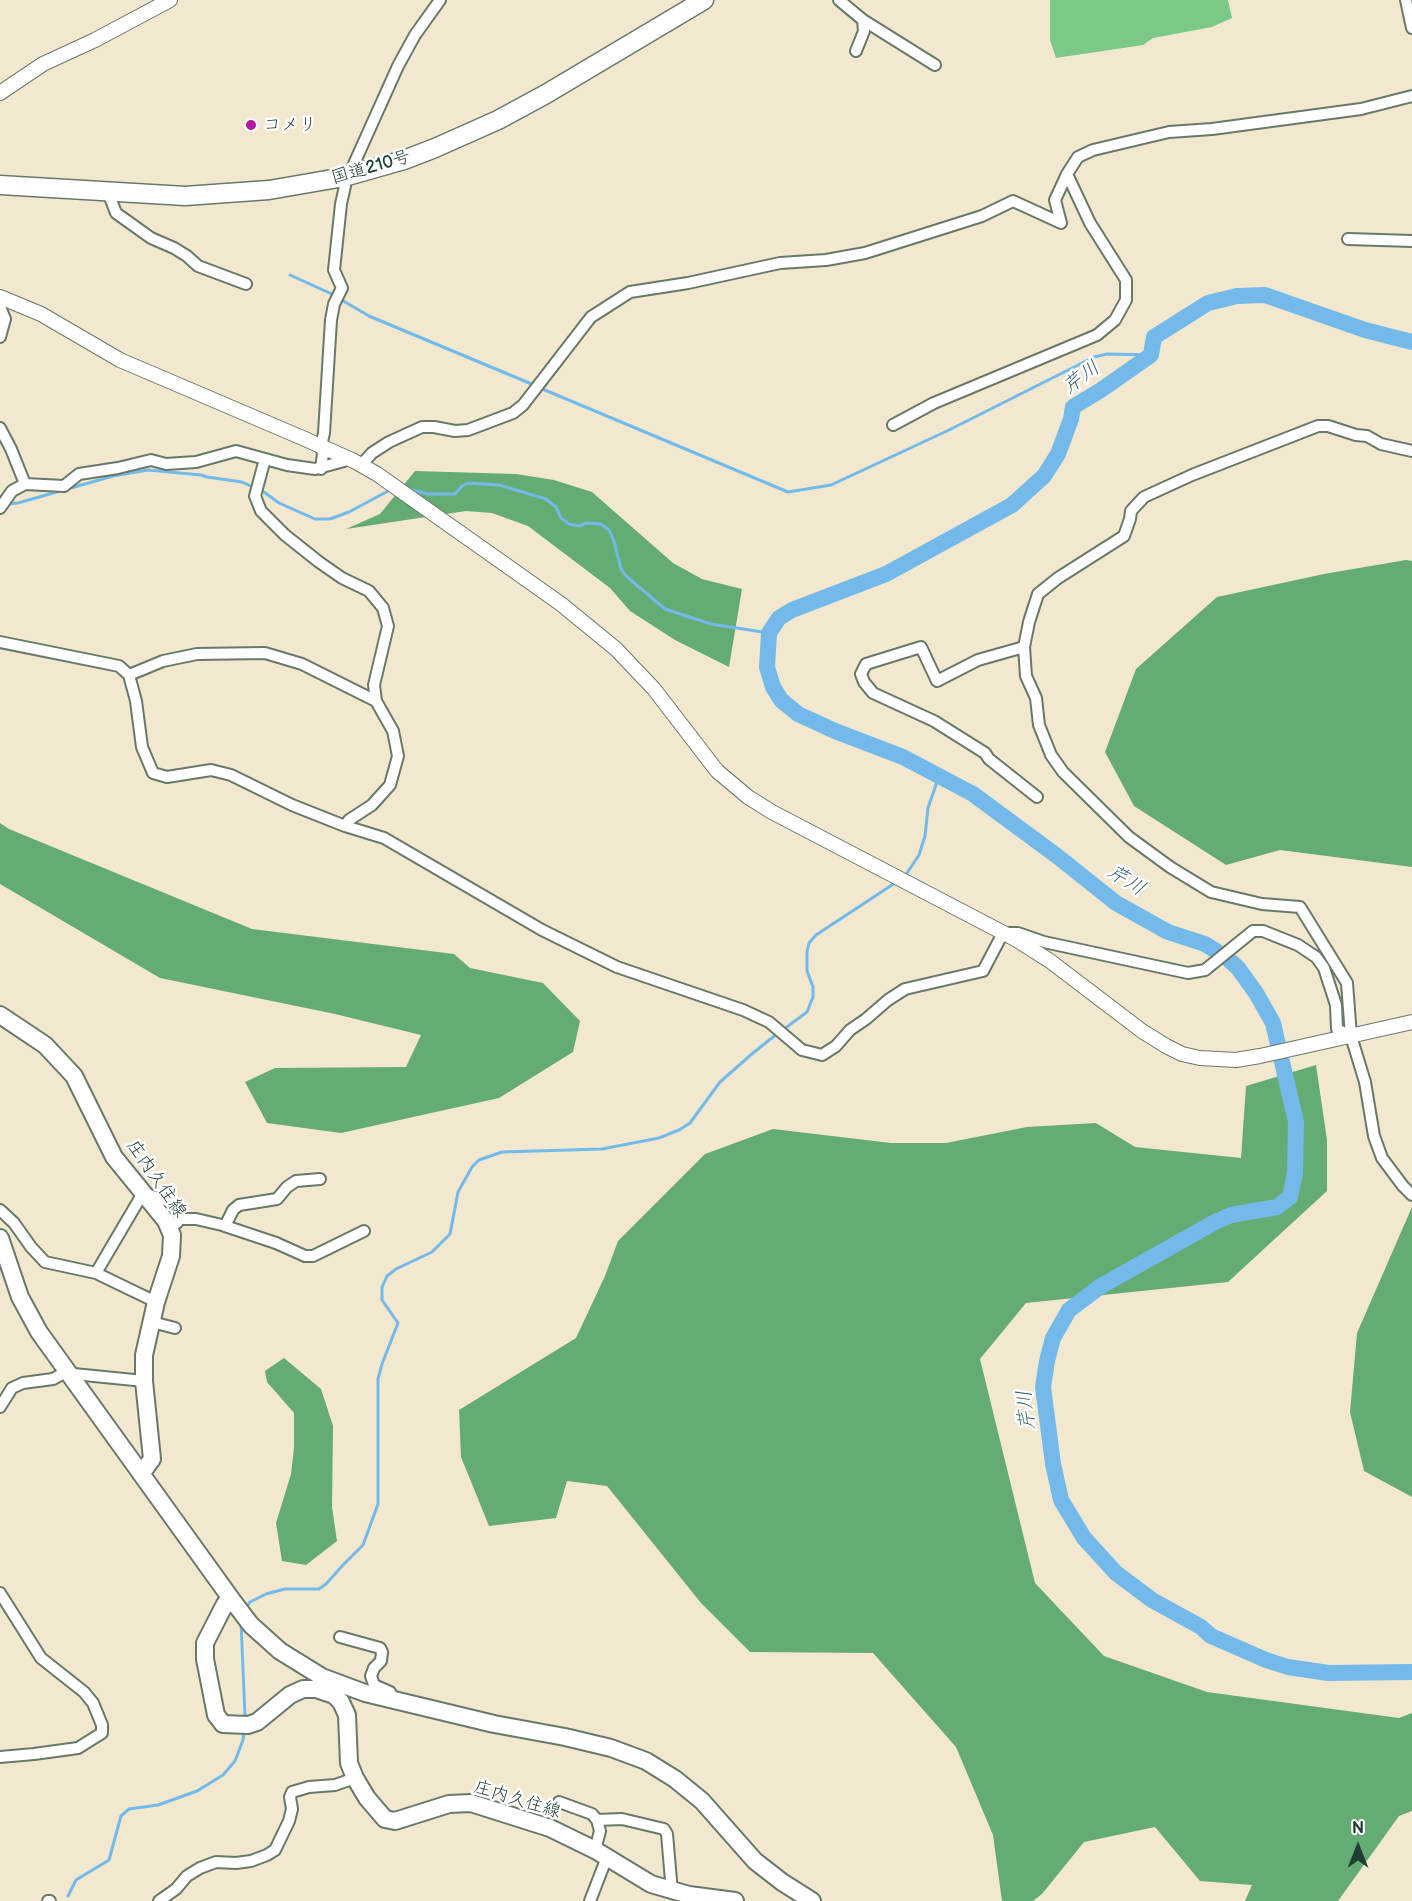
<!DOCTYPE html>
<html>
<head>
<meta charset="utf-8">
<style>
  body { margin:0 }
  #map { position:relative; width:1412px; height:1901px; overflow:hidden; background:#f1e8cf; font-family:"Balsamiq Sans",sans-serif }
  canvas { display:block }
  .north { position:absolute; left:1328px; top:1817px; width:60px; height:60px; -webkit-text-stroke:4px #fff; paint-order:stroke; rotate:0deg; font-size:16px; font-weight:700; line-height:24px; text-align:center; color:#1f3d34 }
  .north::after { content:''; display:block; margin:auto; width:21px; height:27px; background:#1f3d34; clip-path:polygon(50% 0,100% 100%,50% 72%,0 100%) }
</style>
</head>
<body>
<div id="map">
<canvas width="1412" height="1901"></canvas>
<div class="north">N</div>
</div>
<script>
const g = document.querySelector('canvas').getContext('2d');
g.lineJoin = 'round';
function fillPath(path, color) { g.fillStyle = color; g.fill(path, 'evenodd'); }
const poly = rows => new Path2D(rows.map(r => 'M' + r).join(''));
function trace(path, color, width, dash) { g.strokeStyle = color; g.lineWidth = width; g.lineCap = dash ? 'butt' : 'round'; g.setLineDash(dash || []); g.stroke(path); }
function write(font, color, halo, rows, align = 'center') {
  g.font = font + ' "Balsamiq Sans","Klee One",sans-serif'; g.lineWidth = 5; g.setLineDash([]); g.textBaseline = 'middle'; g.strokeStyle = halo; g.fillStyle = color; for (const [text, x, y, turn = 0] of rows) {
    g.save(); g.translate(x, y); g.rotate((+turn || 0) * Math.PI / 180); g.textAlign = isNaN(turn) ? turn : align; if (halo) g.strokeText(text, 0, 0); g.fillText(text, 0, 0); g.restore();
  }
}
fillPath(poly([
  [1050,0,1228,0,1232,18,1212,27,1153,38,1143,45,1056,58,1050,40]
]), '#7bc887');
fillPath(poly([
  [415,471,516,474,554,480,592,492,673,563,702,579,742,589,729,667,675,640,630,611,610,588,528,526,492,513,466,511,346,529,380,514],
  [1406,560,1412,561,1412,867,1280,850,1226,865,1134,806,1105,752,1136,669,1217,597,1324,574],
  [0,823,9,829,252,929,454,954,470,968,543,983,580,1021,573,1052,499,1098,341,1133,267,1123,245,1082,275,1068,406,1067,421,1035,335,1014,160,978,0,884],
  [1316,1065,1327,1140,1327,1191,1228,1282,1026,1303,980,1359,1035,1583,1104,1656,1207,1692,1399,1718,1412,1713,1412,1811,1399,1816,1338,1901,1245,1901,1252,1885,1200,1881,1155,1827,1084,1842,1042,1894,1033,1901,1002,1901,993,1835,956,1747,873,1653,750,1652,701,1603,607,1486,567,1481,556,1518,489,1526,461,1457,459,1410,576,1338,605,1276,618,1241,705,1154,773,1129,891,1143,946,1143,1027,1127,1096,1123,1135,1147,1241,1158,1246,1086],
  [1412,1207,1412,1497,1364,1471,1350,1412,1357,1333],
  [284,1358,321,1389,333,1426,332,1507,337,1541,306,1565,282,1561,276,1523,291,1474,294,1448,294,1413,267,1382,265,1371]
]), '#64ac74');
trace(poly([
  [290,275,334,295],
  [340,299,369,316,534,385],
  [540,388,788,492,831,485,949,430,1094,357,1107,354,1151,355],
  [408,489,428,494,455,494,462,486,468,483,499,485,546,499,556,507,561,518,569,524,579,526,586,523,601,524,609,530,614,541,621,569,626,576,665,609,711,624,769,633],
  [8,504,18,503,113,476,148,470,201,475,207,477,242,482,264,492,279,503,315,519,330,519,349,512,390,490],
  [905,876,919,855,925,836,928,808,939,776],
  [784,1029,807,1012,813,997,813,987,807,971,807,952,809,943,816,935,898,881],
  [245,1609,250,1602,266,1594,285,1589,319,1589,326,1584,344,1564,363,1545,378,1504,378,1379,382,1364,398,1323,382,1300,382,1287,387,1276,396,1269,432,1252,450,1234,458,1192,472,1167,479,1160,502,1152,602,1149,659,1138,679,1130,690,1123,720,1082,753,1053,778,1033],
  [241,1622,245,1716],
  [68,1896,76,1880,109,1860,121,1816,129,1809,158,1805,197,1791,223,1775,235,1761,243,1740,244,1733]
]), '#73baea', 3);
trace(poly([
  [1412,342,1365,330,1265,295,1237,296,1208,303,1154,337,1151,355,1101,390,1073,407,1071,419,1058,454,1044,476,1012,505,886,574,792,610,779,618,769,633,767,667,773,687,781,700,798,714,835,731,903,757,973,794,1057,856,1116,903,1168,932,1205,944,1227,958,1238,968,1256,993,1273,1023,1296,1122,1295,1173,1290,1197,1277,1207,1231,1215,1215,1222,1101,1286,1069,1310,1053,1338,1047,1361,1043,1387,1053,1464,1061,1500,1084,1538,1116,1573,1152,1600,1201,1627,1211,1636,1266,1660,1288,1667,1328,1673,1412,1672]
]), '#73baea', 16);
const minor = poly([
  [839,0,863,20,864,31,856,51],
  [1406,0,1412,28],
  [863,20,935,65],
  [349,175,398,66,415,35,440,0],
  [108,192,116,213,151,238,174,248,187,256,198,266,246,284],
  [1348,239,1412,241],
  [0,307,5,319,0,337],
  [893,425,934,403,1097,335,1115,320,1126,300,1126,280,1090,223,1067,174],
  [0,428,11,449,25,484],
  [1412,451,1381,444,1367,436,1356,435,1328,426,1318,426,1192,475,1144,497,1131,511,1130,519,1124,536,1058,578,1038,594,1029,622,1024,647,1026,676,1036,698,1039,725,1051,755,1063,772,1129,837,1170,867,1211,892,1262,904,1300,907,1347,983,1351,1036,1365,1082,1374,1136,1382,1158,1403,1186,1412,1195],
  [265,459,255,496,261,511,285,535,319,562,342,578,369,591,383,608,388,626,374,685,376,701,393,731,398,756,390,785,372,805,349,820,345,826],
  [361,465,372,453,389,442,422,427,434,427,455,431,468,430,513,413,523,405,591,317,630,292,688,283,780,263,826,260,865,253,982,216,1013,201,1061,223,1055,200,1067,174,1078,157,1093,150,1169,132,1212,129,1361,109,1412,96],
  [321,469,323,454,321,446,324,433,331,320,334,304,342,288,334,270,341,204,345,186,344,177],
  [0,508,12,491,25,484,64,486,79,474,118,468,151,460,166,464,196,462,236,451,287,465,315,469,344,461,347,457],
  [0,642,119,666,129,675,136,701,142,747,153,773,167,777,211,770,231,775,292,805,345,826,384,838,542,930,617,967,743,1010,769,1022,802,1050,822,1055,836,1046,850,1030,866,1019,888,1000,905,989,983,971,1003,933,1018,933,1044,942,1188,973,1205,970,1253,931,1263,931,1298,945,1316,957,1324,968,1336,1005,1337,1029,1351,1036],
  [1024,647,978,660,937,681,921,647,866,664,861,674,864,682,873,693,934,721,985,753,989,759,1037,797],
  [129,675,163,661,197,654,265,653,302,664,376,701],
  [0,1210,14,1223,31,1247,45,1262,96,1273,156,1302],
  [179,1219,196,1219,222,1225,276,1243,305,1256,313,1256,364,1231],
  [225,1226,233,1210,239,1205,277,1199,287,1187,296,1181,320,1179],
  [96,1273,143,1193,171,1202,177,1210,179,1219,177,1223],
  [152,1322,175,1328],
  [0,1407,12,1388,23,1383,53,1379,64,1373,144,1381],
  [0,1593,41,1658,84,1692,93,1703,102,1725,102,1733,78,1748,34,1754,0,1757],
  [340,1637,380,1648,382,1652,381,1661,374,1668,371,1676,374,1685,390,1692,393,1698],
  [559,1802,592,1814,597,1820,600,1831,595,1850],
  [597,1820,622,1819,664,1829,667,1834,672,1892],
  [48,1901,50,1901],
  [159,1901,176,1889,187,1876,200,1868,216,1862,236,1863,251,1861,267,1855,275,1850,289,1821,292,1809,290,1797,292,1792,309,1787,335,1785,355,1778],
  [590,1901,607,1857]
]);
const tertiary = poly([
  [0,93,43,64,95,40,170,0],
  [0,297,41,314,120,360,305,439,354,461,377,474,561,604,616,649,654,689,717,771,748,797,772,812,1017,940,1050,961,1142,1031,1166,1046,1182,1054,1200,1058,1236,1060,1260,1056,1412,1022]
]);
const primary = poly([
  [0,1015,45,1045,74,1076,114,1157,166,1221,172,1235,171,1256,156,1302,144,1355,144,1381,152,1459,141,1474],
  [0,1238,20,1297,39,1332,232,1600,251,1625,280,1651,322,1677,365,1693,494,1724,565,1737,611,1748,646,1761,675,1779,702,1801,755,1861,782,1882,812,1901],
  [232,1600,225,1604,205,1643,205,1659,216,1715,223,1724,248,1725,257,1722,290,1695,303,1689,316,1689,334,1695,341,1702,347,1715,349,1763,355,1778,367,1798,385,1819,395,1821,449,1804,471,1803,550,1828,595,1850,651,1884,689,1895,735,1901]
]);
const trunk = poly([
  [0,185,185,196,269,190,344,177,404,160,435,148,498,120,546,94,704,0]
]);
trace(minor, '#68796a', 14);
trace(tertiary, '#68796a', 16);
trace(primary, '#68796a', 20);
trace(trunk, '#68796a', 21);
trace(minor, '#fff', 10);
trace(tertiary, '#fff', 14);
trace(primary, '#fff', 16);
trace(trunk, '#fff', 18);
for (const [x, y, r, color] of [
  [251,125,6,"#b5179e"]
]) { const dot = new Path2D(); dot.arc(x, y, r, 0, 2 * Math.PI); g.fillStyle = color; g.fill(dot); trace(dot, '#fff', 2); }
write('18px', '#1f3d34', '#fff', [
  ["コメリ",263,125]
], 'left');
write('18px', '#1f3d34', '#fff', [
  ["国道210号",371,168,-16],
  ["庄内久住線",156,1179,55],
  ["庄内久住線",517,1800,17]
]);
write('italic 20px', '#38626b', '#fff', [
  ["芹川",1082,378,-37],
  ["芹川",1126,881,32],
  ["芹川",1027,1410,-96]
]);
</script>
</body>
</html>
